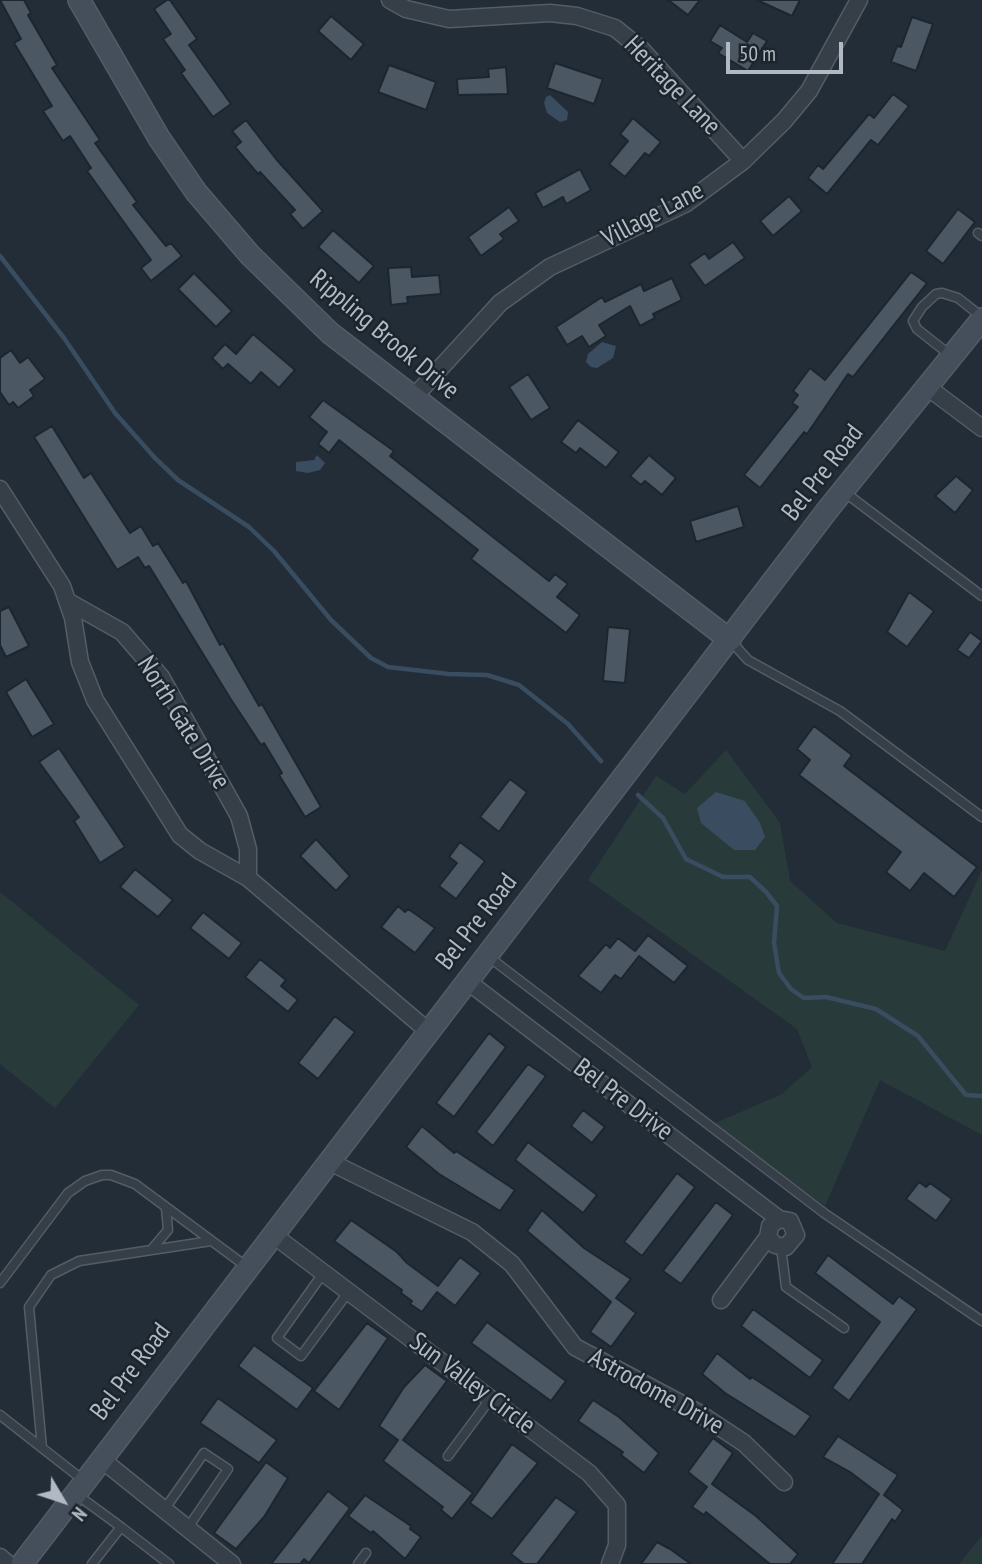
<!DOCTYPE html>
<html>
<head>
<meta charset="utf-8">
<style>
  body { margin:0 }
  #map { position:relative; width:982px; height:1564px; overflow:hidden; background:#232d37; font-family:"PT Sans Narrow",sans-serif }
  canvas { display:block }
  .north { position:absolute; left:28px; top:1466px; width:70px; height:70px; -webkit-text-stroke:5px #1c242c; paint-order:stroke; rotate:129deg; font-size:19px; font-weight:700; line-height:28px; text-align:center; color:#b1bac4 }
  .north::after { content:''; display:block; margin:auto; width:24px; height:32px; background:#b1bac4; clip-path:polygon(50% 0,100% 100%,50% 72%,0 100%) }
  .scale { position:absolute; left:726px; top:42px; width:117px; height:32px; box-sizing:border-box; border:4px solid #b1bac4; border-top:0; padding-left:9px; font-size:21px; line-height:24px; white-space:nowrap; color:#b1bac4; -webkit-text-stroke:5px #1c242c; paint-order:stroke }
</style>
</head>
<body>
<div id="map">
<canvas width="982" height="1564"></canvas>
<div class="north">N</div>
<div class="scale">50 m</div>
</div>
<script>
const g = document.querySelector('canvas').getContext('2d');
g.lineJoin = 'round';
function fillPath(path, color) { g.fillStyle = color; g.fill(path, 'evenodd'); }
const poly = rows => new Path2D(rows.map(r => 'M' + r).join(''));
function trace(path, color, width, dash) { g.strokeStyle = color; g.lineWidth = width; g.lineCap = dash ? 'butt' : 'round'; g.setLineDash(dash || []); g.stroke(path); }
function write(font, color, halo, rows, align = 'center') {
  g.font = font + ' "PT Sans Narrow",sans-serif'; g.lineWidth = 5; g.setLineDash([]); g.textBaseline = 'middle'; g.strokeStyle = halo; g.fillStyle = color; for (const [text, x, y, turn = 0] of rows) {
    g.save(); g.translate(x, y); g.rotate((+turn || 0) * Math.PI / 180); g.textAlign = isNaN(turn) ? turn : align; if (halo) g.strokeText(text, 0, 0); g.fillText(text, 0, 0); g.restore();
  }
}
fillPath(poly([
  [726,750,780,823,790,881,837,923,945,951,982,870,982,1135,880,1080,825,1206,713,1124,782,1094,812,1067,797,1029,588,880,656,776,685,794],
  [0,892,139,1005,55,1108,0,1064],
  [982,1536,982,1564,959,1564]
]), '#283b3a');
fillPath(poly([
  [550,95,568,112,567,120,560,122,547,113,544,103,546,97],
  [602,342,616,346,613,358,597,368,591,367,586,362,588,354],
  [317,455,325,463,320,470,308,473,296,471,296,462,314,460],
  [716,792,745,801,760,823,765,837,755,850,734,850,701,823,697,808]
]), '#394c60');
trace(poly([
  [0,256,64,338,115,413,155,458,178,480,249,527,274,551,331,620,371,658,388,667,449,674,487,675,519,685,568,724,601,761],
  [638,795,663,818,686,859,723,877,750,877,766,892,777,906,774,943,779,973,791,989,804,998,826,997,876,1009,918,1036,966,1095,982,1096]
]), '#394c60', 4.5);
const building = poly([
  [0,0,24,0,31,13,28,15,57,65,52,68,100,140,95,143,137,202,133,205,166,246,171,243,182,256,151,281,141,268,151,260,87,171,91,168,70,136,63,141,43,111,52,106,14,43,21,39,0,0],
  [167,0,170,0,197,39,189,45,231,104,213,117,181,73,185,70,163,39,171,34,154,9,167,0],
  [668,0,700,0,688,15,668,0],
  [757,0,800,0,792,16,757,0],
  [331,16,364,44,351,60,318,31,331,16],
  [912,17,933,24,916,71,891,62,897,46,901,47,912,17],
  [720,25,747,42,753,33,767,41,748,71,718,53,722,48,710,41,720,25],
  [555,63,603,79,594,104,547,88,555,63],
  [389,65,436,82,426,110,378,92,389,65],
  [506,67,508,94,458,95,457,79,489,77,488,69,506,67],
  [893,94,909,106,878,145,871,140,827,194,808,178,818,165,823,169,869,114,874,118,893,94],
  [633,118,661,142,649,156,645,153,625,177,609,164,628,141,620,134,633,118],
  [246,120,276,159,323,211,303,229,290,214,295,210,260,172,258,174,235,147,241,142,232,131,246,120],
  [580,169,591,190,566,204,563,197,543,208,535,193,580,169],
  [789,196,802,211,773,236,760,221,789,196],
  [509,207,519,221,500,234,504,239,481,256,468,237,509,207],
  [958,209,975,222,943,264,926,251,958,209],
  [333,230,374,266,359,283,318,247,333,230],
  [733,242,745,258,705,286,689,264,705,253,709,259,733,242],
  [411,267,412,277,439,275,441,294,407,297,408,303,391,305,388,268,411,267],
  [911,272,927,283,853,377,848,374,807,434,804,432,760,488,744,475,798,407,792,403,798,395,793,391,810,368,825,380,911,272],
  [194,273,232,311,216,327,178,289,194,273],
  [672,278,682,300,653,314,655,318,640,326,630,306,599,325,606,336,589,347,582,336,567,345,556,327,602,297,605,302,641,284,644,291,672,278],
  [253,334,295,370,279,388,261,372,251,384,228,364,223,369,212,358,225,344,236,354,253,334],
  [11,350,20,363,28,357,45,379,30,390,34,396,18,408,13,402,9,405,0,392,0,358,11,350],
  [528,374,550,408,531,420,509,387,528,374],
  [323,400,394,451,390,456,549,581,555,574,568,584,557,597,580,615,566,633,471,559,478,550,339,440,329,453,318,444,327,432,309,417,323,400],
  [578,420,619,452,606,468,580,448,576,453,561,442,578,420],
  [52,426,84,478,91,473,130,533,141,526,153,546,158,543,183,583,186,581,220,645,223,643,259,706,262,704,321,807,305,817,279,775,282,773,264,743,261,745,230,698,149,566,145,568,138,557,117,570,34,437,52,426],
  [649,455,676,478,662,495,645,481,641,485,630,476,649,455],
  [956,476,973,490,955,513,935,496,956,476],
  [738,506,744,527,696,542,690,521,738,506],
  [909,592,934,611,907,647,887,632,909,592],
  [9,607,29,646,6,657,0,645,0,611,9,607],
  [608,627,630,629,625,683,603,681,608,627],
  [970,632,982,641,969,658,957,650,970,632],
  [26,679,54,724,32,737,6,692,26,679],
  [814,726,852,755,844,766,977,867,954,897,924,873,910,891,886,872,901,852,799,775,810,760,797,749,814,726],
  [59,748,125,847,100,863,74,821,79,817,39,762,59,748],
  [510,779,527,792,499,832,480,817,510,779],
  [316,839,350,876,336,891,300,856,316,839],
  [460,842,485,861,456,899,439,886,457,863,449,857,460,842],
  [135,869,173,900,158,917,120,887,135,869],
  [398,906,405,912,408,909,414,913,435,928,415,953,381,927,398,906],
  [203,912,242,943,229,959,190,928,203,912],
  [648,935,688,966,674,983,639,956,621,979,615,975,601,993,578,976,606,944,610,948,618,938,635,951,648,935],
  [260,959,286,980,281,986,298,1000,288,1012,245,977,260,959],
  [335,1016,355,1032,318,1079,298,1063,335,1016],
  [489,1033,506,1047,454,1117,436,1103,489,1033],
  [528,1064,546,1076,493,1146,476,1132,528,1064],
  [583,1110,605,1127,592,1143,571,1126,583,1110],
  [422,1126,454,1153,456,1151,515,1190,500,1211,439,1174,406,1147,422,1126],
  [528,1142,597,1195,583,1213,515,1160,528,1142],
  [677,1173,695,1187,642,1256,624,1242,677,1173],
  [919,1182,926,1187,930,1183,952,1199,936,1221,906,1199,919,1182],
  [716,1202,733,1215,681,1284,663,1271,716,1202],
  [542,1210,584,1248,631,1279,616,1298,636,1313,611,1347,590,1332,611,1302,527,1231,542,1210],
  [351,1220,397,1252,407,1263,438,1286,460,1257,481,1273,455,1306,437,1292,422,1312,410,1304,412,1301,401,1293,402,1290,334,1241,351,1220],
  [828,1255,893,1304,899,1296,917,1309,849,1401,832,1388,880,1322,815,1273,828,1255],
  [753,1309,823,1360,810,1378,741,1326,753,1309],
  [487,1322,566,1381,551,1401,471,1343,487,1322],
  [367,1323,388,1338,339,1410,314,1391,367,1323],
  [254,1345,313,1388,297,1410,238,1366,254,1345],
  [717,1353,750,1379,752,1377,811,1416,795,1437,725,1393,702,1374,717,1353],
  [425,1365,447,1381,403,1440,473,1493,452,1519,441,1510,443,1507,383,1461,398,1440,379,1426,404,1387,425,1365],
  [218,1398,277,1440,259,1463,200,1423,218,1398],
  [593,1400,619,1417,659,1453,644,1473,621,1455,623,1452,578,1421,593,1400],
  [838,1436,898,1475,884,1495,903,1510,895,1522,892,1519,862,1564,832,1564,879,1494,850,1472,823,1457,838,1436],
  [713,1438,733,1453,712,1484,756,1516,798,1554,790,1564,770,1564,706,1512,704,1515,692,1507,707,1487,688,1472,713,1438],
  [512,1444,538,1463,492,1519,470,1503,512,1444],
  [266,1462,288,1478,264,1517,236,1549,214,1533,266,1462],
  [328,1491,350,1508,309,1563,304,1559,300,1564,271,1564,328,1491],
  [365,1495,411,1526,410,1529,421,1537,405,1559,373,1531,371,1533,348,1516,365,1495],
  [556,1497,577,1512,537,1564,524,1564,511,1554,556,1497],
  [657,1542,670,1549,691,1564,641,1564,657,1542]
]);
fillPath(building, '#4b5763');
trace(building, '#1d262f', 2);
const lane = poly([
  [978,233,982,236],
  [950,355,917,329,913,321,922,307,936,294,942,293,958,298,982,317],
  [843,491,982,596],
  [730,640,748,660,840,711,982,817],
  [489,957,824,1213,982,1321],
  [781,1247,786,1287,844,1328],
  [151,1250,168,1230,166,1208],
  [324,1272,277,1338,301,1356,349,1291],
  [0,1283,68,1193,85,1181,102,1175,111,1175,135,1184,247,1267],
  [0,1415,83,1480],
  [42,1448,29,1307,51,1275,79,1261,211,1241],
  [448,1456,491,1398],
  [76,1494,121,1527,92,1564],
  [164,1510,204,1453,228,1469,187,1529],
  [121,1527,169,1564],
  [358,1564,366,1553]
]);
const street = poly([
  [390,0,406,9,449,19,550,13,577,16,615,28,641,49,743,161],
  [926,386,982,428],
  [413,398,500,303,550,267,685,204,743,161,784,121,809,91,859,0],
  [0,489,62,586,73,618,80,662,95,700,180,835,200,851,248,878,428,1031],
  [67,601,122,632,161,677,239,816,248,849,248,878],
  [467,981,779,1219,790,1221,796,1235,786,1247,775,1245,768,1237,770,1226,779,1219],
  [328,1161,472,1232,512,1264,575,1347,697,1412,744,1443,784,1482],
  [272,1234,589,1473,617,1505,617,1545,610,1564],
  [721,1300,768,1237],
  [101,1459,232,1564],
  [0,1557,8,1564]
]);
const secondary = poly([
  [79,0,159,138,196,192,250,255,330,333,730,640],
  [22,1564,829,508,982,319]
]);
trace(lane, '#545d66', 11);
trace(street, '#545d66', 19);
trace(secondary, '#545d66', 24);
trace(lane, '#363f48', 8);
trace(street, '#363f48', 16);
trace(secondary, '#454e5b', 21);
write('26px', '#b1bac4', '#1c242c', [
  ["Heritage Lane",672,86,46],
  ["Village Lane",653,215,-28],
  ["Rippling Brook Drive",384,335,40],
  ["Bel Pre Road",823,473,-52],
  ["North Gate Drive",183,723,58],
  ["Bel Pre Road",477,922,-52],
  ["Bel Pre Drive",623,1100,37],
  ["Bel Pre Road",131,1372,-53],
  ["Sun Valley Circle",472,1384,37],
  ["Astrodome Drive",656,1392,29]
]);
</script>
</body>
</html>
